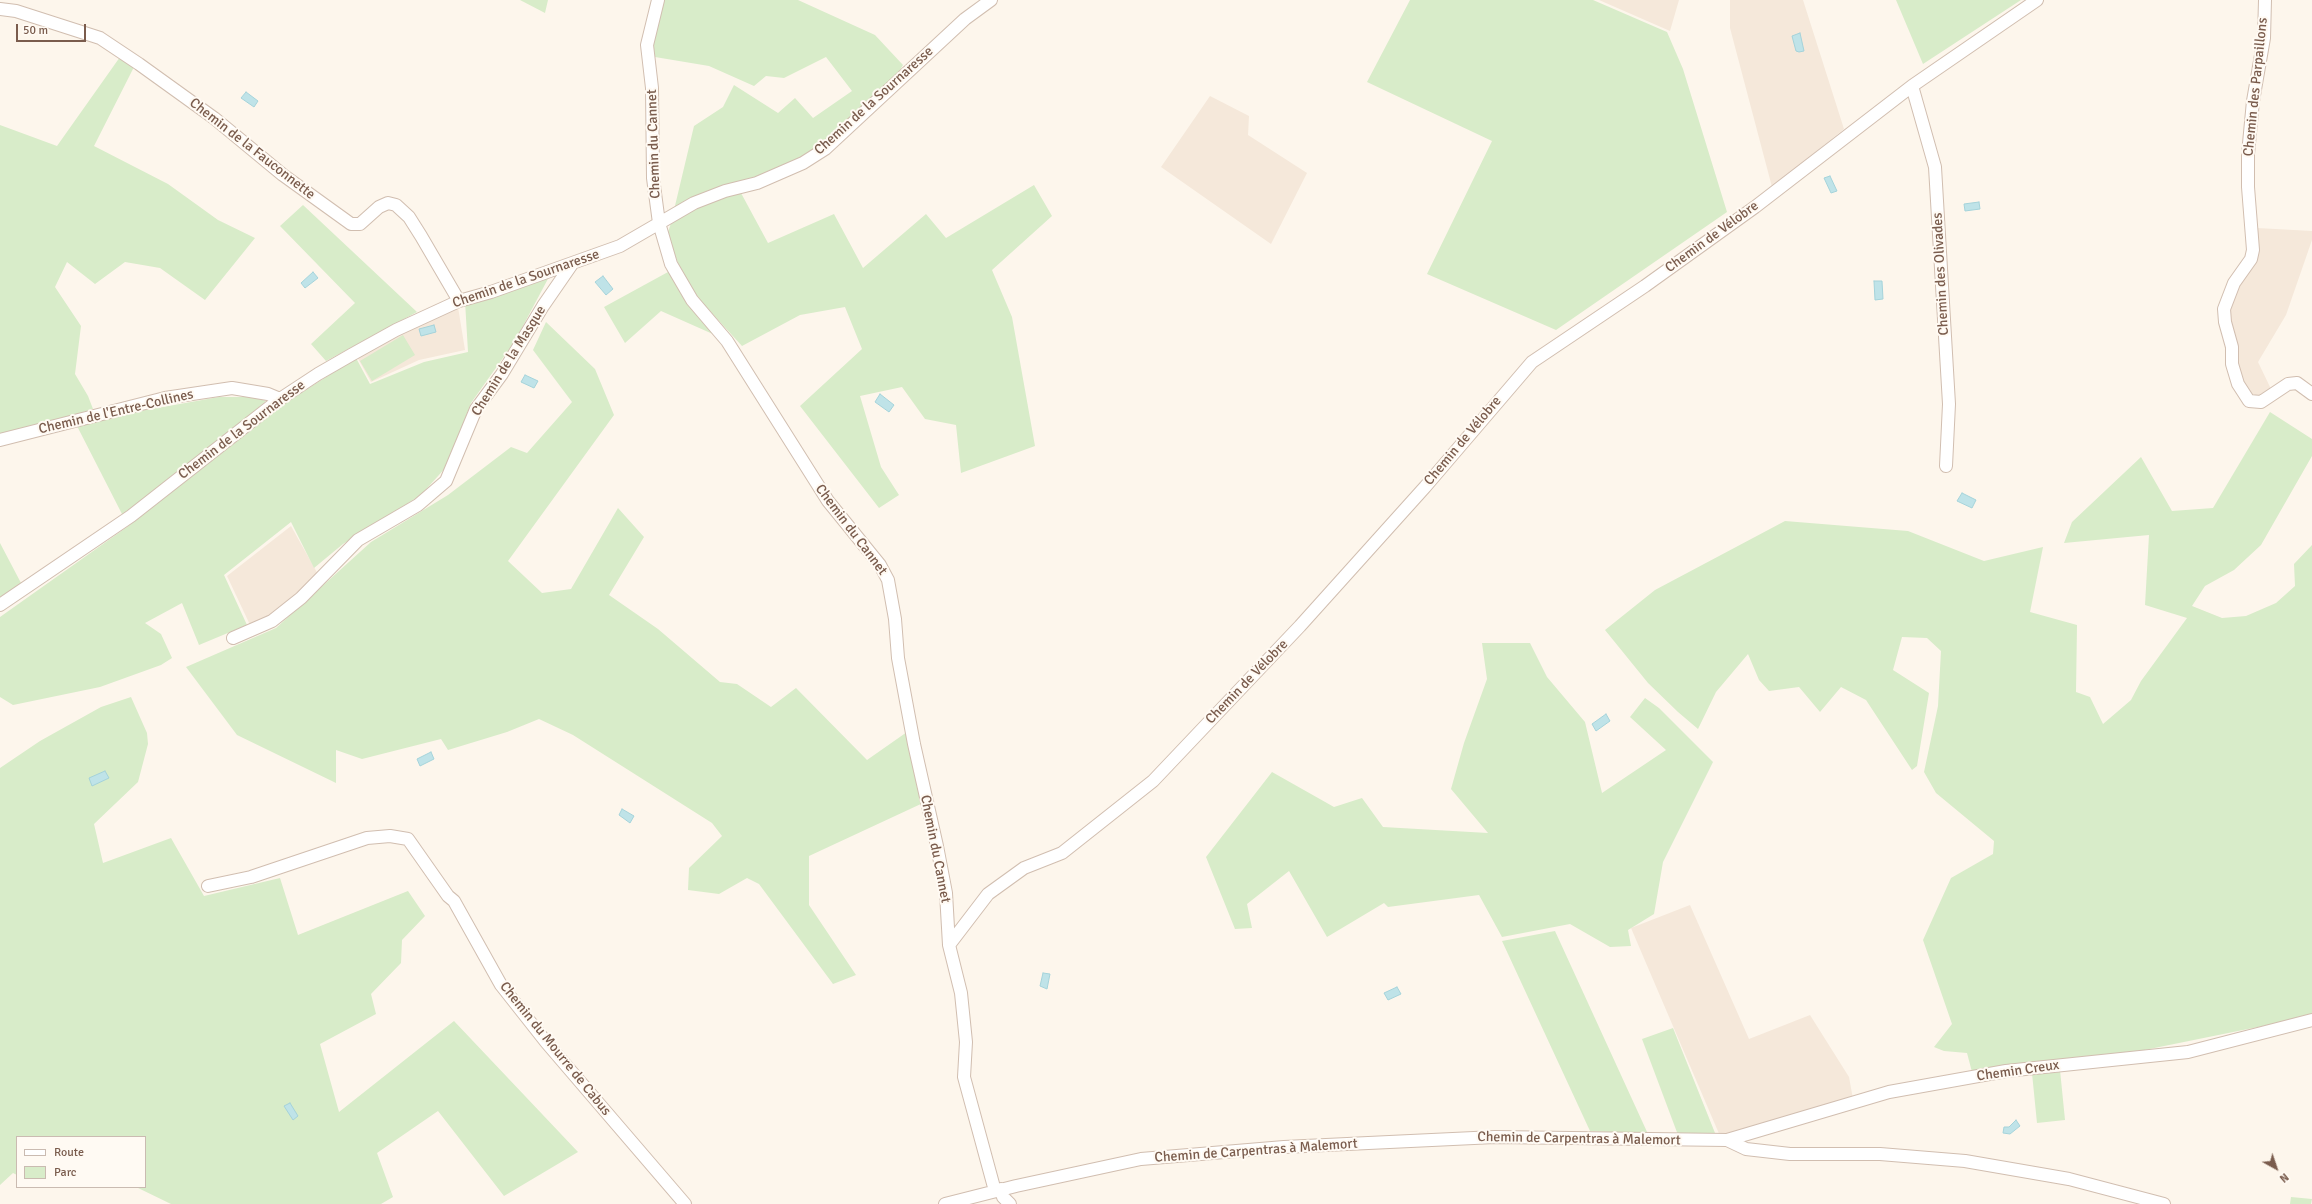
<!DOCTYPE html>
<html>
<head>
<meta charset="utf-8">
<style>
  body { margin:0 }
  #map { position:relative; width:2312px; height:1204px; overflow:hidden; background:#fdf6ec; font-family:Signika,sans-serif }
  canvas { display:block }
  .legend { position:absolute; left:16px; top:1136px; width:130px; height:52px; box-sizing:border-box; background:#fffaf3; border:1px solid #cabbb1; margin:0; padding:5px 7px; list-style:none; font-size:12px; color:#7a5c4d }
  .legend li { display:flex; align-items:center; gap:8px; height:20px }
  .legend b { width:20px; border:1px solid #cabbb1 }
  .north { position:absolute; left:2256px; top:1148px; width:40px; height:40px; -webkit-text-stroke:3px #fffaf3; paint-order:stroke; rotate:140deg; font-size:11px; font-weight:700; line-height:16px; text-align:center; color:#7a5c4d }
  .north::after { content:''; display:block; margin:auto; width:14px; height:18px; background:#7a5c4d; clip-path:polygon(50% 0,100% 100%,50% 72%,0 100%) }
  .scale { position:absolute; left:16px; top:24px; width:70px; height:18px; box-sizing:border-box; border:2px solid #7a5c4d; border-top:0; padding-left:5px; font-size:12px; line-height:14px; white-space:nowrap; color:#7a5c4d; -webkit-text-stroke:3px #fffaf3; paint-order:stroke }
</style>
</head>
<body>
<div id="map">
<canvas width="2312" height="1204"></canvas>
<ul class="legend">
<li><b style="height:5px;background:#fff"></b>Route</li>
<li><b style="height:11px;background:#d8ecc9"></b>Parc</li>
</ul>
<div class="north">N</div>
<div class="scale">50 m</div>
</div>
<script>
const g = document.querySelector('canvas').getContext('2d');
g.lineJoin = 'round';
function fillPath(path, color) { g.fillStyle = color; g.fill(path, 'evenodd'); }
const poly = rows => new Path2D(rows.map(r => 'M' + r).join(''));
function trace(path, color, width, dash) { g.strokeStyle = color; g.lineWidth = width; g.lineCap = dash ? 'butt' : 'round'; g.setLineDash(dash || []); g.stroke(path); }
function write(font, color, halo, rows, align = 'center') {
  g.font = font + ' Signika,sans-serif'; g.lineWidth = 4; g.setLineDash([]); g.textBaseline = 'middle'; g.strokeStyle = halo; g.fillStyle = color; for (const [text, x, y, turn = 0] of rows) {
    g.save(); g.translate(x, y); g.rotate((+turn || 0) * Math.PI / 180); g.textAlign = isNaN(turn) ? turn : align; if (halo) g.strokeText(text, 0, 0); g.fillText(text, 0, 0); g.restore();
  }
}
fillPath(poly([
  [1599,0,1679,0,1670,31],
  [1730,0,1803,0,1844,129,1772,187,1730,28],
  [1210,96,1249,116,1248,135,1307,173,1271,244,1161,167],
  [2257,228,2312,231,2312,240,2286,315,2258,362,2271,389,2253,398,2239,375,2229,322,2233,292],
  [458,307,465,350,419,360,371,382,356,355],
  [291,526,319,576,279,613,251,627,227,576],
  [1690,905,1749,1039,1810,1015,1849,1077,1853,1099,1720,1136,1631,928]
]), '#f5e8da');
fillPath(poly([
  [520,0,548,0,545,13],
  [664,0,798,0,875,35,903,65,893,82,824,144,772,173,674,210,694,126,723,107,734,85,778,113,795,98,813,118,852,91,826,57,784,78,766,76,754,86,709,66,655,57,652,46],
  [1410,0,1593,0,1667,32,1683,69,1727,212,1556,330,1427,274,1492,141,1367,82],
  [1896,0,2021,0,1923,64],
  [120,57,134,67,94,146,168,184,218,220,255,238,205,300,160,268,125,262,95,284,67,262,55,287,81,326,75,374,88,396,93,409,0,438,0,125,57,146],
  [1034,185,1052,216,992,270,1012,317,1035,446,961,473,956,425,925,419,902,387,860,396,881,467,899,495,879,508,800,406,862,349,845,307,800,315,742,346,697,297,680,268,667,235,673,217,717,197,741,193,768,243,834,214,863,268,926,214,946,238],
  [303,205,417,312,326,361,311,344,355,303,280,226],
  [668,272,715,335,661,311,625,343,604,307],
  [550,275,515,341,471,403,447,466,421,495,343,544,314,568,291,522,224,575,247,625,199,645,182,603,145,623,161,634,172,658,161,665,100,687,13,705,0,697,0,617,127,527,290,400,356,358,370,384,424,362,468,352,465,301],
  [546,322,595,369,614,415,508,561,542,593,571,589,618,508,644,537,609,595,658,629,720,682,737,684,771,707,796,688,867,760,907,732,923,803,809,856,809,905,856,975,833,984,759,884,747,878,719,894,688,890,689,868,722,836,712,823,573,735,539,719,507,732,448,750,441,739,362,759,336,750,336,783,237,735,186,667,276,628,371,542,448,495,511,447,527,453,572,402,533,350],
  [403,335,415,355,372,381,360,361],
  [219,397,253,397,266,401,232,430,123,516,77,426,101,418],
  [2270,412,2312,439,2312,456,2261,545,2234,570,2205,586,2192,606,2222,618,2246,616,2276,603,2295,586,2294,564,2312,545,2312,1016,2115,1056,1972,1072,1967,1053,1944,1051,1934,1047,1952,1024,1923,940,1951,878,1993,854,1994,841,1936,793,1924,772,1938,706,1941,651,1927,638,1902,637,1893,670,1929,693,1917,766,1912,770,1866,700,1841,687,1820,712,1799,687,1769,691,1759,680,1748,654,1716,692,1698,729,1678,712,1648,683,1605,630,1655,590,1785,521,1908,531,1984,561,2043,547,2030,612,2077,625,2076,692,2090,697,2103,724,2131,700,2141,681,2187,618,2145,605,2149,535,2064,543,2072,522,2141,457,2172,511,2213,508],
  [0,543,21,583,0,599],
  [1482,643,1530,643,1547,677,1585,722,1602,793,1666,750,1630,717,1645,698,1659,708,1713,762,1663,862,1654,914,1628,930,1631,946,1610,947,1570,924,1502,937,1479,895,1388,907,1384,903,1327,937,1289,871,1247,904,1252,928,1235,929,1206,857,1272,772,1334,807,1362,798,1383,827,1488,833,1451,789,1464,743,1487,679],
  [131,697,147,733,148,744,138,782,94,824,103,863,171,838,204,896,280,878,298,935,408,891,425,916,402,940,401,963,371,994,376,1014,320,1044,339,1112,454,1021,578,1152,504,1196,438,1111,377,1153,393,1197,381,1204,171,1204,136,1187,145,1187,145,1137,17,1137,17,1175,13,1173,0,1185,0,768,40,741,101,707],
  [1555,931,1648,1134,1590,1131,1502,941],
  [1673,1028,1715,1133,1678,1135,1642,1039],
  [2060,1070,2065,1120,2037,1123,2032,1073],
  [2291,1197,2312,1199,2311,1204,2290,1204]
]), '#d8ecc9');
const water = poly([
  [1800,33,1804,51,1799,52,1796,51,1792,36,1800,33],
  [246,92,258,101,254,107,241,98,246,92],
  [1830,176,1837,191,1831,193,1824,178,1830,176],
  [1979,202,1980,209,1965,211,1964,204,1979,202],
  [313,272,318,278,305,288,301,283,313,272],
  [603,276,613,289,606,295,595,282,603,276],
  [1874,281,1882,281,1883,299,1875,300,1874,281],
  [434,325,436,332,421,336,419,329,434,325],
  [525,375,538,381,534,388,521,382,525,375],
  [880,394,894,405,889,412,875,402,880,394],
  [1962,493,1976,500,1972,508,1957,501,1962,493],
  [1606,714,1610,721,1596,731,1592,724,1606,714],
  [431,752,434,759,420,766,417,759,431,752],
  [105,771,109,778,92,786,89,778,105,771],
  [622,809,634,816,630,823,619,815,622,809],
  [1043,973,1050,974,1047,989,1040,986,1043,973],
  [1397,987,1401,994,1388,1000,1384,993,1397,987],
  [290,1103,298,1116,293,1120,284,1106,290,1103],
  [2016,1120,2020,1126,2010,1134,2003,1133,2004,1127,2009,1127,2016,1120]
]);
fillPath(water, '#bfe3e8');
trace(water, '#a5d3da', 1);
const minor = poly([
  [658,0,647,45,652,88,653,178,659,223,671,264,692,300,727,341,828,501,880,565,888,580,895,619,898,658,914,744,937,846,946,893,949,945,961,993,966,1042,964,1077,995,1191],
  [2265,0,2264,38,2253,101,2248,154,2248,187,2253,250,2251,259,2234,283,2224,309,2225,322,2232,347,2232,364,2238,384,2249,401,2261,402,2288,384,2297,383,2312,394],
  [0,9,16,11,100,38,139,64,214,118,283,175,351,224,360,224,379,207,388,203,396,205,409,217,421,236,459,301],
  [1912,86,1935,167,1949,404,1946,466],
  [0,440,165,398,232,388,268,394,280,399],
  [0,605,131,516,280,399,318,374,351,355,396,330,459,301,491,292,620,246,694,203,725,191,757,183,803,163,825,149,965,19,991,0],
  [233,638,272,621,301,598,358,540,418,505,446,481,476,409,502,374,543,306,572,264],
  [208,886,251,877,367,838,390,836,408,839,448,896,454,901,501,985,546,1042,685,1204],
  [949,945,988,894,1024,868,1062,853,1153,781,1300,626,1425,487,1532,362,1645,286,1755,207,1912,86,2037,0],
  [1727,1140,1889,1092,2006,1071,2188,1052,2312,1020],
  [1001,1189,1003,1197,1010,1204],
  [945,1204,1016,1186,1141,1159,1284,1147,1495,1137,1727,1140,1746,1149,1790,1154,1880,1154,1965,1161,2069,1179,2164,1204]
]);
trace(minor, '#d1beb0', 14);
trace(minor, '#fff', 12);
write('14px', '#7a5c4d', '#fffaf3', [
  ["Chemin des Parpaillons",2256,87,-84],
  ["Chemin de la Sournaresse",874,101,-42],
  ["Chemin du Cannet",654,144,-92],
  ["Chemin de la Fauconnette",252,149,38],
  ["Chemin de Vélobre",1712,237,-36],
  ["Chemin des Olivades",1941,274,-93],
  ["Chemin de la Sournaresse",526,279,-19],
  ["Chemin de la Masque",509,361,-58],
  ["Chemin de l'Entre-Collines",116,412,-13],
  ["Chemin de la Sournaresse",242,430,-37],
  ["Chemin de Vélobre",1463,441,-50],
  ["Chemin du Cannet",851,530,53],
  ["Chemin de Vélobre",1247,682,-46],
  ["Chemin du Cannet",935,849,79],
  ["Chemin du Mourre de Cabus",555,1049,51],
  ["Chemin Creux",2018,1071,-8],
  ["Chemin de Carpentras à Malemort",1579,1139,1],
  ["Chemin de Carpentras à Malemort",1256,1151,-4]
]);
</script>
</body>
</html>
